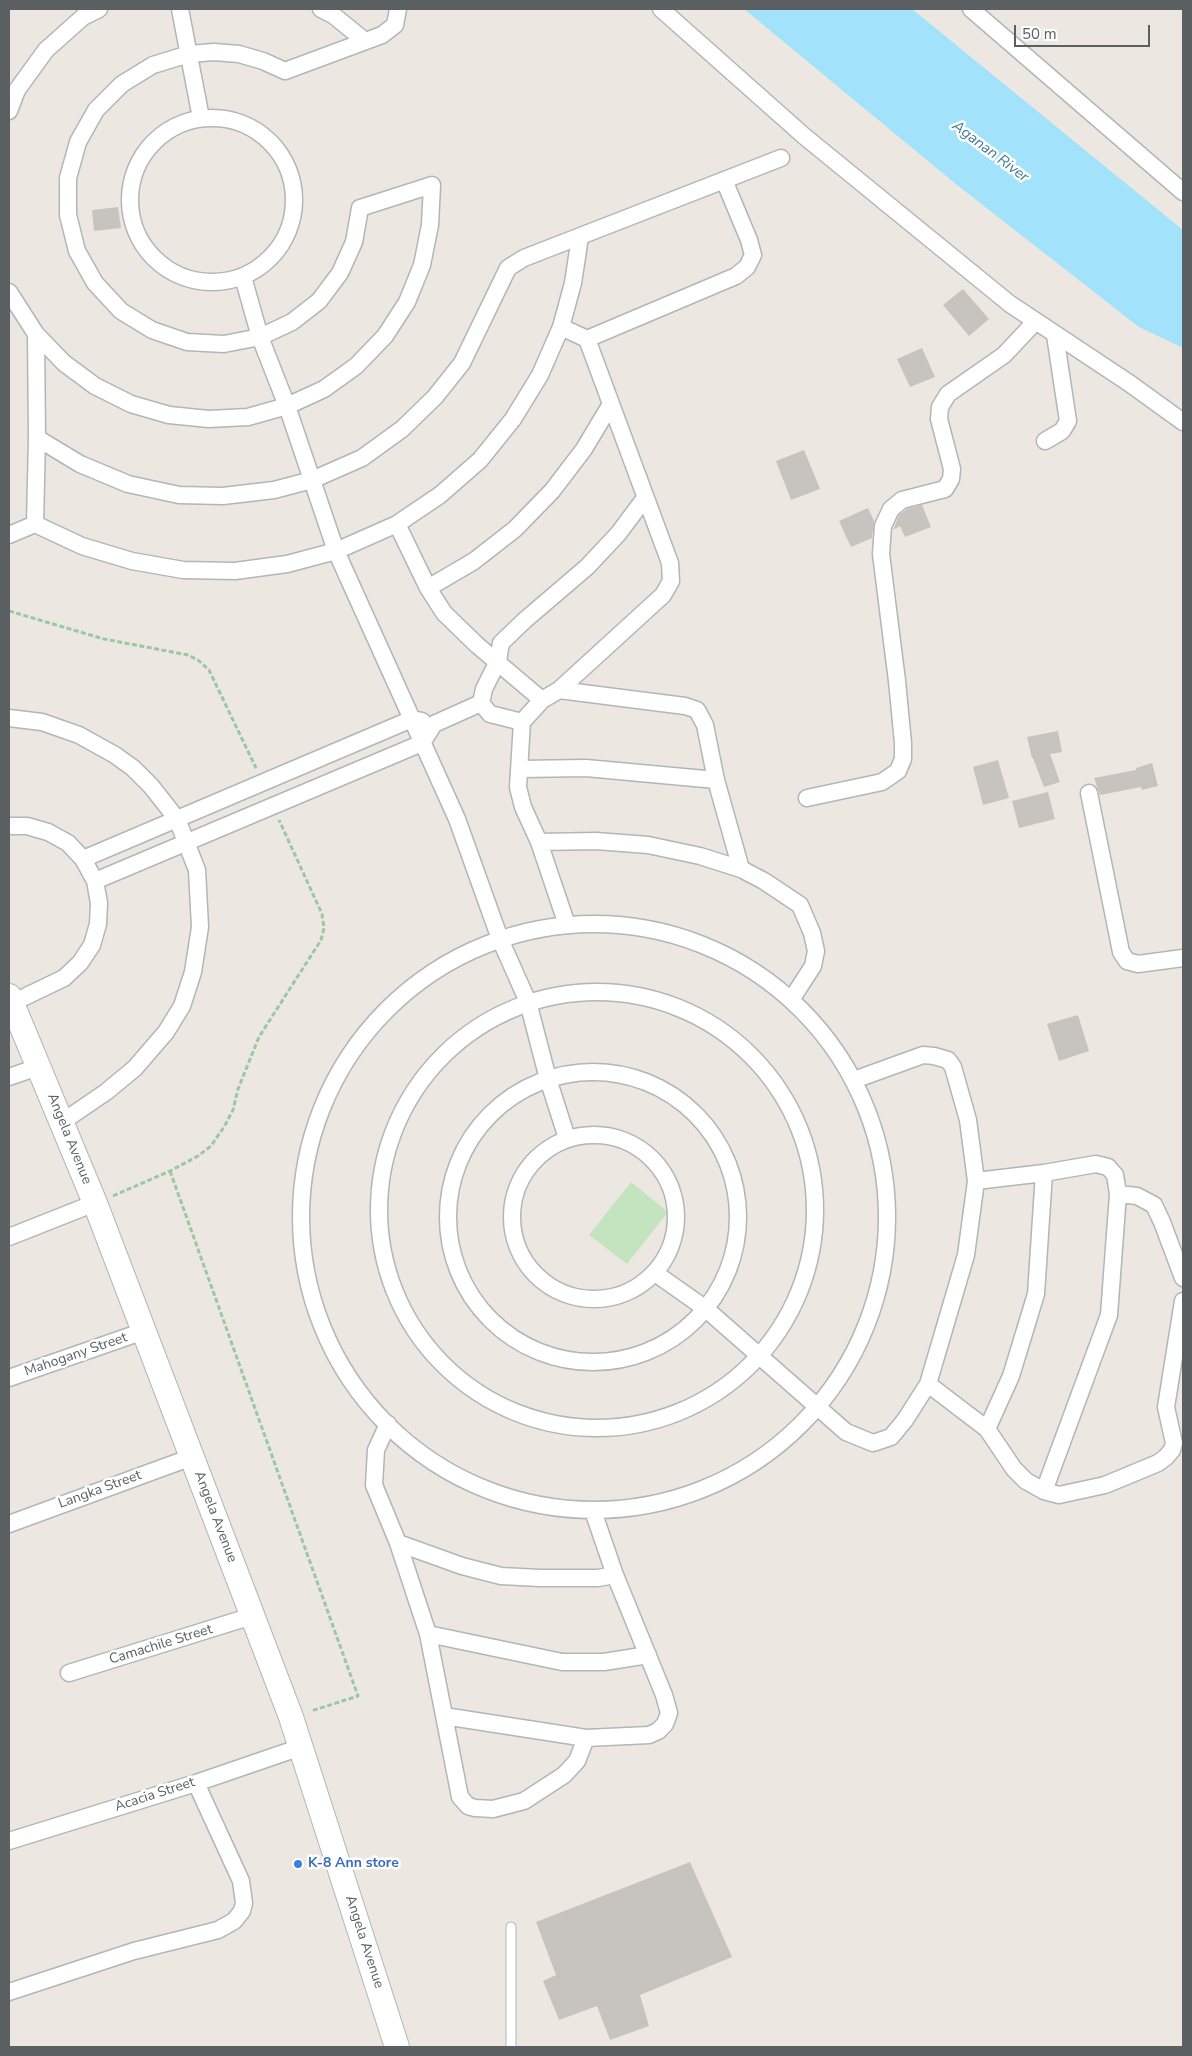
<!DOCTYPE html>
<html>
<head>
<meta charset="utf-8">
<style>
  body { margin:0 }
  #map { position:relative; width:1192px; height:2056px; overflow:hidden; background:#ece8e1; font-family:"Nunito Sans",sans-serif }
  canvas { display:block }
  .frame { position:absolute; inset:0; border:10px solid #5a5f62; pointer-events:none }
  .scale { position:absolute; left:1014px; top:25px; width:136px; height:22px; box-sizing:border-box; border:2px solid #5a5f62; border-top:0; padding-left:6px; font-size:15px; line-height:18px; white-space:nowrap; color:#5a5f62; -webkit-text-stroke:4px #fff; paint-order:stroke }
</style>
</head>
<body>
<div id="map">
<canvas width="1192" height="2056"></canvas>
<div class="frame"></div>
<div class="scale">50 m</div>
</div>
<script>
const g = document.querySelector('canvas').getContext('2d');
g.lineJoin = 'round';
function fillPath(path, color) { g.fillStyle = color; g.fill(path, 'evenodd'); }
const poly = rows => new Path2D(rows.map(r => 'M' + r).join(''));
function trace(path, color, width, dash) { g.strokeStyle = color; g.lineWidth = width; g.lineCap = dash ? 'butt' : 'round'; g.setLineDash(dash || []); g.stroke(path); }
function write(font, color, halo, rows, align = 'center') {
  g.font = font + ' "Nunito Sans",sans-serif'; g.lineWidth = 5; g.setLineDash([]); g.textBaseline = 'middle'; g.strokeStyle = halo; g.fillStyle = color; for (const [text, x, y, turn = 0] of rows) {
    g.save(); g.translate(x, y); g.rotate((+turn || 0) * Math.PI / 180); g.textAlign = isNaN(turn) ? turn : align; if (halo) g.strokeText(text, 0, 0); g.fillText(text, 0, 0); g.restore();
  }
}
fillPath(poly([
  [631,1182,668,1212,627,1264,589,1235]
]), '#c4e3bf');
fillPath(poly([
  [744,9,912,9,1183,230,1183,348,1139,327,957,185]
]), '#a3e2fb');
fillPath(poly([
  [118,207,121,228,94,231,92,210],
  [963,289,989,319,969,336,943,305],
  [922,348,935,377,910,387,897,359],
  [804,450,820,489,791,500,776,461],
  [922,505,931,527,905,537,900,526,893,530,899,515,907,509],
  [868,508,874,521,872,538,851,547,839,521],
  [1058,731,1062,752,1050,754,1060,782,1044,787,1033,758,1032,758,1027,737],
  [998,760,1009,798,983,805,973,767],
  [1152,763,1158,786,1142,790,1141,787,1100,795,1094,778,1136,770,1136,768],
  [1048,792,1055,819,1019,828,1012,801],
  [1078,1015,1089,1051,1059,1061,1047,1024],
  [690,1862,732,1957,640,1995,649,2026,610,2040,597,2006,559,2020,543,1981,556,1975,536,1922]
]), '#c7c3be');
const lane = poly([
  [511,2047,511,1927]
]);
const street = poly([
  [180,9,201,118],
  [321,9,333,15,365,41],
  [661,9,804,136,1010,304,1129,383,1183,422],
  [971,9,1183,192],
  [9,111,17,90,46,50,83,17,99,9],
  '130 200a82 82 0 1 1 164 0a82 82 0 1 1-164 0Z',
  [243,277,260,337,287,406,336,551,457,819,500,939,528,1002,548,1079,567,1138],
  [9,292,36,334,64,363,95,386,131,404,169,415,209,419,248,417,287,406,324,389,356,366,385,336,407,302,422,265,430,225,432,185,360,208,354,242,340,273,319,301,292,322,260,337,224,344,187,342,152,330,121,311,95,283,77,251,68,215,68,178,78,142,96,110,122,84,153,65,189,54,214,52,239,54,263,61,285,71,382,35,395,25,398,9],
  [561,327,587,339,736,276,747,267,753,255,749,240,724,180],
  [37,438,80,464,128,484,179,495,223,496,274,490,312,480,362,458,402,429,435,397,462,363,508,268,524,258,781,158],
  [1045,441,1062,431,1068,421,1055,335],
  [35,524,37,438,36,334],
  [397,524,428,588,444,613,477,645,542,700],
  [9,535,35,524,82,546,132,561,183,570,235,571,287,564,336,551,397,524,440,495,480,460,513,419,540,375,561,327,573,283,580,237],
  [428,588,474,561,515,529,552,491,584,449,611,404],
  [559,690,663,595,671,581,670,563,587,339],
  [9,718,42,722,79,735,115,755,133,768,151,786,177,819,197,870,200,927,193,972,182,1006,166,1032,135,1068,106,1092,62,1122],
  [522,722,490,714,481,703,484,689,498,661,501,643,525,620,587,567,618,534,645,498],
  [521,769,586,768,716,780],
  [1089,793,1121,952,1127,961,1138,964,1183,958],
  [807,798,882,782,898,771,903,759,903,743,897,681,881,554,883,526,891,509,902,500,945,489,951,479,952,469,939,419,940,407,948,394,1004,355,1035,322],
  [9,826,27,826,48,832,68,843,83,859,95,881,99,903,98,924,92,945,80,963,64,978,12,1003],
  [539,842,596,841,648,845,700,856,741,869,764,881,800,905,812,933,816,951,813,966,791,1000],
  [83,859,412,719,422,721],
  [95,881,422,743,434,724,481,703],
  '301 1217a293 293 0 1 1 586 0a293 293 0 1 1-586 0Z',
  [567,925,539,842,523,807,518,787,522,722,542,700,559,690,685,706,697,710,705,725,716,780,741,869],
  '379 1210a218 218 0 1 1 436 0a218 218 0 1 1-436 0Z',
  '448 1217a145 145 0 1 1 290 0a145 145 0 1 1-290 0Z',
  [9,1077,38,1067],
  '512 1217a82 82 0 1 1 164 0a82 82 0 1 1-164 0Z',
  [1118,1194,1137,1196,1154,1205,1162,1222,1183,1278],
  [9,1237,95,1203],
  [655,1273,706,1309,846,1432,873,1443,891,1437,905,1420,928,1384,966,1255,976,1181,968,1120,953,1067,948,1060,934,1056,923,1055,854,1080],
  [9,1378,144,1331],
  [928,1384,987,1429,1011,1376,1036,1294,1044,1173,976,1181],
  [388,1424,376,1450,374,1485,398,1543,428,1634,460,1797,468,1806,475,1808,493,1809,524,1801,564,1775,577,1761,586,1738],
  [987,1429,1014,1469,1026,1481,1044,1491,1109,1315,1118,1194,1115,1175,1108,1167,1096,1164,1044,1173],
  [1044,1491,1059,1495,1105,1485,1158,1463,1166,1457,1172,1450,1174,1443,1166,1407,1183,1301],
  [9,1524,192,1457],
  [398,1543,462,1566,501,1576,540,1578,598,1578,615,1575],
  [428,1634,562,1662,604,1662,648,1655],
  [69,1673,252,1616],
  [444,1716,586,1738,649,1735,658,1731,665,1724,669,1713,664,1695,615,1575,593,1511],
  [9,1841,196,1783,301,1747],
  [9,1992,134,1951,218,1930,234,1921,242,1911,244,1903,241,1881,196,1783]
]);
const secondary = poly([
  [9,996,95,1203,291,1717,397,2047]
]);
trace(lane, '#b2b5b9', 11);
trace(street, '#b2b5b9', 19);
trace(secondary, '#b1b6b9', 26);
trace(poly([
  [9,611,104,639,188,655,198,660,209,670,256,768],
  [170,1171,358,1696,311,1711],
  [113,1196,170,1171,198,1156,211,1146,224,1127,233,1110,238,1089,259,1037,321,940,324,928,322,914,279,820]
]), '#9bc8a1', 3, [5, 2.5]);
trace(lane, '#fff', 9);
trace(street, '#fff', 16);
trace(secondary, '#fff', 24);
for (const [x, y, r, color] of [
  [298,1864,5,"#3f7fe0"]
]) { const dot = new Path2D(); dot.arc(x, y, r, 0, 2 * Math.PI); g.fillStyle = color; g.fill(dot); trace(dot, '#fff', 2); }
write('14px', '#5a5f62', '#fff', [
  ["Angela Avenue",69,1139,68],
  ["Mahogany Street",76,1355,-19],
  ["Langka Street",100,1490,-20],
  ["Angela Avenue",215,1517,69],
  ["Camachile Street",161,1645,-17],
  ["Acacia Street",155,1795,-18],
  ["Angela Avenue",364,1942,72]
]);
write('bold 14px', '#366cbe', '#fff', [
  ["K-8 Ann store",308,1864]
], 'left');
write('italic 15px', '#3c789b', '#fff', [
  ["Aganan River",990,152,37]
]);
</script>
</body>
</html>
